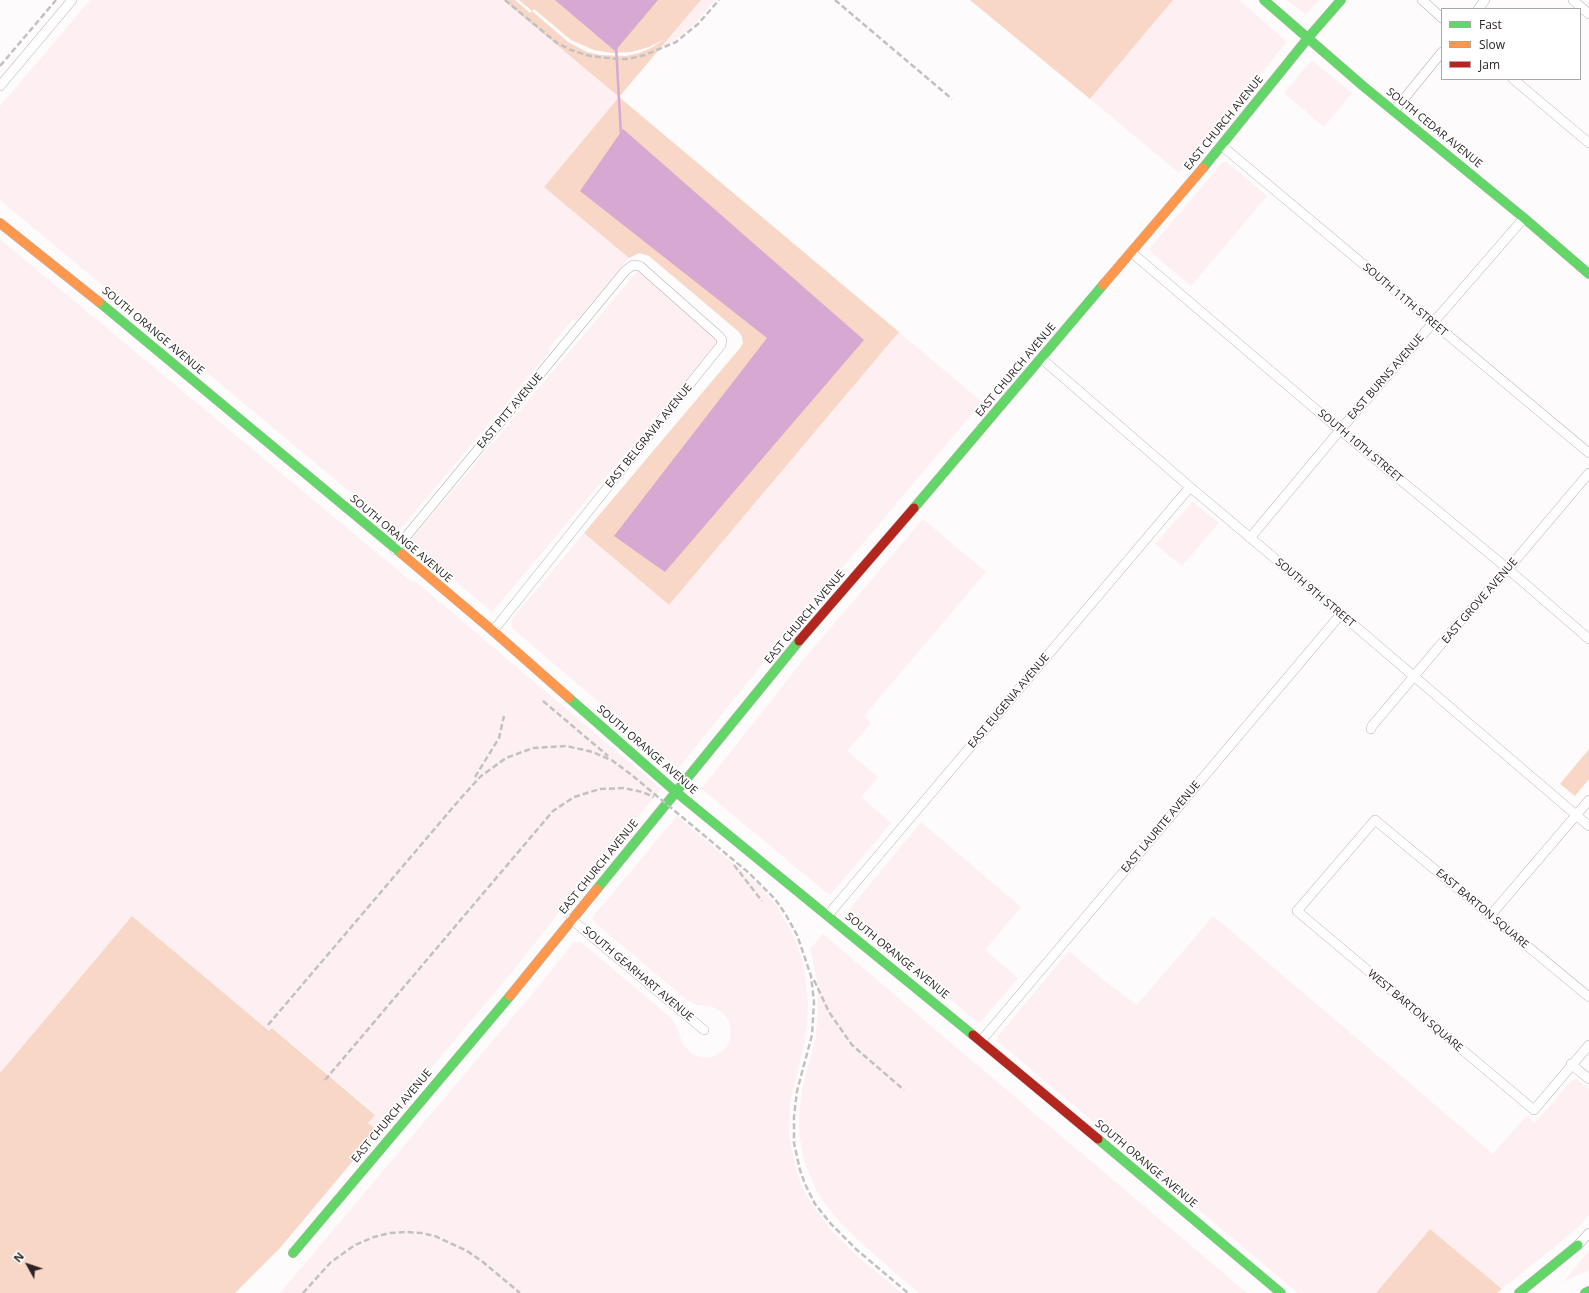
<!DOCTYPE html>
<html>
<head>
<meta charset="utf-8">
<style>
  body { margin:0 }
  #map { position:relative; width:1589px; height:1293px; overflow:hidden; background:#fdfbfb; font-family:"Open Sans",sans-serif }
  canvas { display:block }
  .legend { position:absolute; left:1441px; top:8px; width:140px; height:72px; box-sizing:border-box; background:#fff; border:1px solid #aaa7a7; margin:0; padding:5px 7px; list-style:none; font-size:12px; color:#2b2424 }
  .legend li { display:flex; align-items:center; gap:8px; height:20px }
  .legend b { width:20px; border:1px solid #aaa7a7 }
  .north { position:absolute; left:8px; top:1245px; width:40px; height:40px; -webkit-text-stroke:3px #fff; paint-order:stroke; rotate:310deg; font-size:11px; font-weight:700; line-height:16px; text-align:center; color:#2b2424 }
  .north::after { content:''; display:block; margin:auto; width:14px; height:18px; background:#2b2424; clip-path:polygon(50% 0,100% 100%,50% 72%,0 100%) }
</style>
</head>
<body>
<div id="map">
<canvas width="1589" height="1293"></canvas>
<ul class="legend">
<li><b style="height:5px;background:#63d668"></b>Fast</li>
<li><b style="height:5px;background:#ff974d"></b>Slow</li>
<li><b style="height:5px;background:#b3261e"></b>Jam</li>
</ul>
<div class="north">N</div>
</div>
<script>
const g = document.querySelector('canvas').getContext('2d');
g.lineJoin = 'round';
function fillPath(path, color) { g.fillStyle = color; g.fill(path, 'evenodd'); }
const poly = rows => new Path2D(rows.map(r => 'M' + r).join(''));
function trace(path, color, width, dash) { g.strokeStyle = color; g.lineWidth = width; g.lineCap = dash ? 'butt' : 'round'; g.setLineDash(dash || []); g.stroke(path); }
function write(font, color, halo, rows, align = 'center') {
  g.font = font + ' "Open Sans",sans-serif'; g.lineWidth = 3.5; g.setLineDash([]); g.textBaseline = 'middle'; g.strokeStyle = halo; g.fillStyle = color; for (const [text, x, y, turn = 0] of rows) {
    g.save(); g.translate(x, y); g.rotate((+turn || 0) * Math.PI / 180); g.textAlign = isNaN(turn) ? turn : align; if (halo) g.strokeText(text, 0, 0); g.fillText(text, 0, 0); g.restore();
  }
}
fillPath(poly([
  [90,0,503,0,619,97,544,187,629,258,576,321,573,319,548,349,550,351,398,532,0,200,0,106],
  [701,0,715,0,690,29,679,37,661,48],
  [1173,0,1239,0,1287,42,1179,173,1090,99],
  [1287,0,1319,0,1306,15],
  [1313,61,1352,93,1324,127,1284,93,1310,62],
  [1223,162,1227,162,1267,196,1191,286,1151,252,1150,248],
  [0,239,413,583,415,581,661,789,577,889,517,966,378,1131,368,1123,375,1114,273,1028,269,1032,132,916,0,1073],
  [640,268,723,338,492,612,409,542],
  [899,332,982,402,784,637,681,765,678,767,674,766,512,628,511,620,584,533,669,605],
  [1192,502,1194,503,1219,523,1182,566,1155,544],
  [923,519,986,572,864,716,871,723,847,751,878,777,861,797,891,823,831,894,829,895,704,791,702,788,800,664],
  [677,816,760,886,777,907,792,933,802,959,805,975,808,1002,807,1026,804,1044,790,1103,789,1136,796,1169,803,1189,813,1206,832,1231,854,1253,902,1293,280,1293,538,987,573,943,581,942,671,1018,678,1029,682,1043,692,1054,702,1058,712,1057,725,1049,730,1040,731,1030,729,1021,723,1013,713,1007,697,1005,687,1000,595,923,593,919,594,915,607,900],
  [921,822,1021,907,985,950,1018,978,980,1023,977,1022,946,996,849,913,848,911],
  [1213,916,1493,1154,1526,1116,1535,1123,1571,1081,1575,1079,1578,1080,1589,1089,1589,1215,1579,1227,1502,1289,1430,1229,1376,1293,1298,1293,997,1041,998,1036,1069,951,1102,979,1137,1005],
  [823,934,996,1081,1247,1293,919,1293,862,1244,839,1221,822,1200,815,1188,804,1161,799,1133,799,1112,803,1084,815,1040,818,1013,817,980,810,949],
  [1589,1251,1589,1270,1563,1282]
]), '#fef0f2');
fillPath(poly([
  [503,0,515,0,530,13,532,11,519,0,701,0,619,97,899,332,669,605,584,533,740,348,743,343,742,337,739,332,649,256,639,253,629,258,544,187,619,97],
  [534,9,571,40,594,50,611,53,631,52,649,47,665,39,651,48,639,53,626,56,600,55,587,52,568,42,532,11],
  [970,0,1173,0,1090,99],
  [1589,749,1589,779,1575,796,1560,784],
  [132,916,269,1031,272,1028,375,1115,368,1123,378,1131,280,1248,235,1293,0,1293,0,1073],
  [1430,1229,1502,1289,1497,1293,1376,1293]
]), '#f8d7c6');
fillPath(poly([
  [555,0,658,0,615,51],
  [623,129,864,340,665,572,614,536,767,338,580,191]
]), '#d7a8d1');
trace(poly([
  [616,46,621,135]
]), '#d7a8d1', 2.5);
const street = poly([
  [1422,0,1442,18],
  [1573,0,1589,14],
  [1478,9,1485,0],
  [1513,79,1589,143],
  [0,86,72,0],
  [1394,111,1442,52],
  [1222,146,1589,453],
  [1131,252,1340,430,1508,569,1589,639],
  [1042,359,1190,487,1341,614,1589,826],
  [1250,538,1340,430,1524,218],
  [395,550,625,271,633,265,640,266,719,336,722,340,721,345,493,631],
  [1371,729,1372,726,1458,624,1508,569,1589,473],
  [828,915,1190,487],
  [1490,916,1589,800],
  [571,919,704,1030],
  [1589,997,1375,820,1297,911,1534,1110,1589,1045],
  [981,1041,1341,614],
  [1571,1064,1589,1079],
  [1578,1245,1589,1233]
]);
const fast = poly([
  [1264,0,1363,86,1524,218,1589,274],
  [1203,168,1308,38,1341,0],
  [99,302,402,554],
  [914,508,1103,285],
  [569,698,676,792,973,1035],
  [597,889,799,641],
  [1098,1139,1281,1293],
  [293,1253,510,996],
  [1519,1293,1578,1245],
  [1585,1293,1589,1291]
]);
const slow = poly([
  [0,223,99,302],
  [1103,285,1203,168],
  [402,554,493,631,569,698],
  [510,996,597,889]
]);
const jam = poly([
  [799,641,914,508],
  [973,1035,1098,1139]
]);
trace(street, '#b6b2b2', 10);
trace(fast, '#b6b2b2', 10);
trace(slow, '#b6b2b2', 10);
trace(jam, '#b6b2b2', 10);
trace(street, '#fffefe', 9);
trace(fast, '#63d668', 9);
trace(slow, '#ff974d', 9);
trace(jam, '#b3261e', 9);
trace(poly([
  [505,0,557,43,571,50,590,56,618,59,628,59,645,55,676,42,698,24,719,0],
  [835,0,952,99],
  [0,66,56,0],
  [543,701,608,756],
  [475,777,499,738,504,716],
  [734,865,762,901],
  [814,980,829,1012,852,1045,904,1090],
  [268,1025,460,799,481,776,506,758,533,748,566,746,593,752,613,761,633,776,749,873,775,899,786,915,797,935,805,958,811,976,814,1002,812,1035,797,1091,794,1117,794,1143,800,1170,805,1184,815,1204,831,1224,857,1250,908,1293],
  [325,1080,553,811,574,797,600,789,624,788,642,792,654,797],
  [303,1293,331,1262,355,1245,374,1237,390,1233,406,1232,421,1233,435,1236,467,1251,483,1262,520,1293]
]), '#c2c1c1', 2.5, [6, 3]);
write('11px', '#2b2424', '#fff', [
  ["EAST CHURCH AVENUE",1224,123,-51],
  ["SOUTH CEDAR AVENUE",1434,128,39],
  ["SOUTH 11TH STREET",1405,300,40],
  ["SOUTH ORANGE AVENUE",153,331,40],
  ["EAST CHURCH AVENUE",1016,370,-50],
  ["EAST BURNS AVENUE",1386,377,-49],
  ["EAST PITT AVENUE",510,411,-50],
  ["EAST BELGRAVIA AVENUE",649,436,-51],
  ["SOUTH 10TH STREET",1360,446,40],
  ["SOUTH ORANGE AVENUE",401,539,40],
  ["SOUTH 9TH STREET",1315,593,40],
  ["EAST GROVE AVENUE",1480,601,-49],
  ["EAST CHURCH AVENUE",805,617,-50],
  ["EAST EUGENIA AVENUE",1009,701,-50],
  ["SOUTH ORANGE AVENUE",647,750,41],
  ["EAST LAURITE AVENUE",1161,827,-50],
  ["EAST CHURCH AVENUE",599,867,-51],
  ["EAST BARTON SQUARE",1482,909,40],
  ["SOUTH ORANGE AVENUE",897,956,39],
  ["SOUTH GEARHART AVENUE",638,974,40],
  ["WEST BARTON SQUARE",1415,1011,40],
  ["EAST CHURCH AVENUE",392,1116,-50],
  ["SOUTH ORANGE AVENUE",1146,1164,40]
]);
</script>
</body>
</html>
